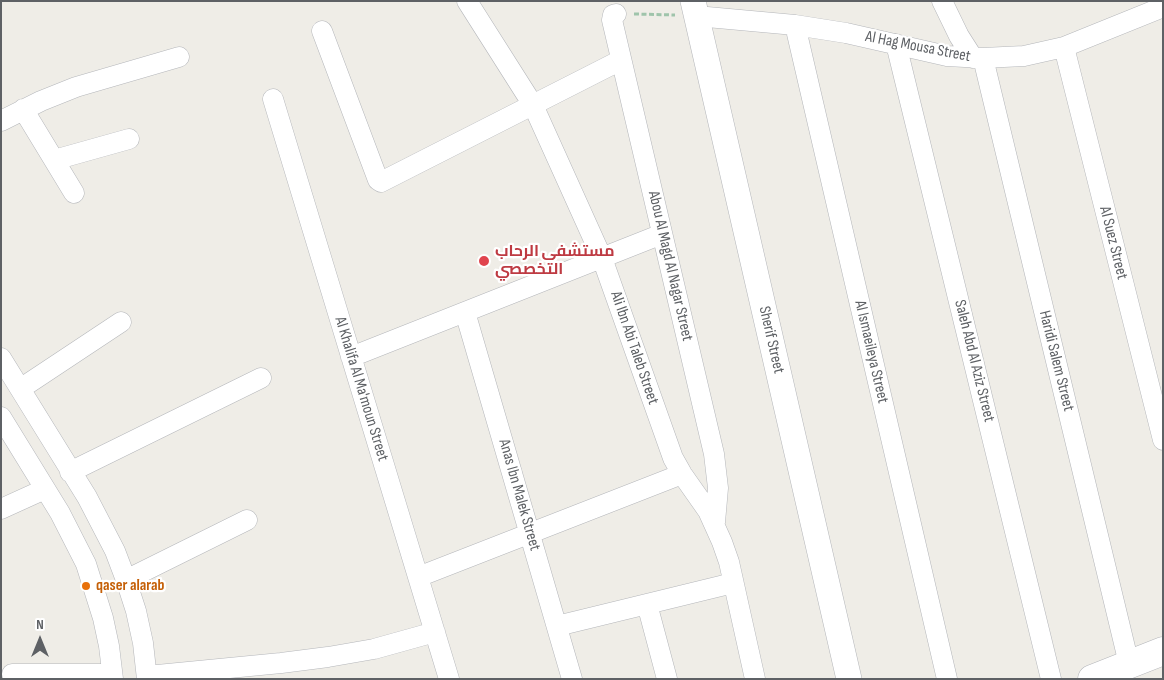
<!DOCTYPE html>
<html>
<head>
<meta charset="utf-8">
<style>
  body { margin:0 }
  #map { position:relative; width:1164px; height:680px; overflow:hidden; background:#efede7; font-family:"Sofia Sans Condensed",sans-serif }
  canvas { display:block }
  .frame { position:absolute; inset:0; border:2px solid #5e6165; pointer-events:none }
  .north { position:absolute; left:15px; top:615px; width:50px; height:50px; -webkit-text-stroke:4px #fff; paint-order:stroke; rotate:0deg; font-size:14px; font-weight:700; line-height:20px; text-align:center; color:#5e6165 }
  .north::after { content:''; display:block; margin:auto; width:18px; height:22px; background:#5e6165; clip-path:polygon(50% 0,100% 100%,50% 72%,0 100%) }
</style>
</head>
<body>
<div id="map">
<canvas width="1164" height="680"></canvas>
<div class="frame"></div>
<div class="north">N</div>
</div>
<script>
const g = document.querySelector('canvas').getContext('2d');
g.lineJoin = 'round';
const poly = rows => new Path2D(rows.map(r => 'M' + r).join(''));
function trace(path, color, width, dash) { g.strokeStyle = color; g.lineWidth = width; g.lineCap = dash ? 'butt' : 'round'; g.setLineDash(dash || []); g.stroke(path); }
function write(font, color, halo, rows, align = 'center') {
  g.font = font + ' "Sofia Sans Condensed",Cairo,sans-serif'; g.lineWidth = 4.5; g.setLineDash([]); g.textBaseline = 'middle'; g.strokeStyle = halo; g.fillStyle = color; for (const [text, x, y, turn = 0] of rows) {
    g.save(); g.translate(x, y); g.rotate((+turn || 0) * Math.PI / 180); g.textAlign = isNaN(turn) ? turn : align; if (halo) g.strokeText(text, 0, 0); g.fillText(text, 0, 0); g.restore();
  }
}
const minor = poly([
  [467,1,533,105,602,258,673,458,682,474,708,511,722,542,729,562,755,679],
  [942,1,959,36,973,58],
  [616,14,613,15,612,20,714,454,718,488,715,522],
  [696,16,795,25,846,33,947,56,983,58,1024,56,1064,47,1163,7],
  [795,25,947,679],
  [322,31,378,180,381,182,621,60],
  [896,44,1051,679],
  [1064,47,1163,440],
  [983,58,1129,664],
  [273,99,449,679],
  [23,109,74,193],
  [1,121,41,101,76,87,179,57],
  [54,160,129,139],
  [465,312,572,679],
  [351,357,662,234],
  [1,358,87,497,115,551,126,580,136,611,143,643,147,679],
  [20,389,121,322],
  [1,417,60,513,86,564,103,618,109,646,113,679],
  [70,472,261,378],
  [1,509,45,489],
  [418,577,682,474],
  [126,580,247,520],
  [647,604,667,679],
  [557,626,733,583],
  [12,674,112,674],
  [147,676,281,663,328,657,374,649,435,632]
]);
const tertiary = poly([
  [693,1,849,679]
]);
const secondary = poly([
  [1092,679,1163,651]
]);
trace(minor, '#b4b6ba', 21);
trace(tertiary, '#b4b6ba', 26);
trace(secondary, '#b3b5b9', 29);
trace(poly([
  [634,14,675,15]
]), '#9fc4ab', 3, [5, 2.5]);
trace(minor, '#fff', 20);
trace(tertiary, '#fff', 25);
trace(secondary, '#fff', 28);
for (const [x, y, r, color] of [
  [484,261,6,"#e0444e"],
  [86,586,5,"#e8710a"]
]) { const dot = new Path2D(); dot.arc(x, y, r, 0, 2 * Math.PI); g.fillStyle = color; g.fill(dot); trace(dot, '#fff', 2); }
write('16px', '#5e6165', '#fff', [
  ["Al Hag Mousa Street",918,47,11],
  ["Al Suez Street",1113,243,76],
  ["Abou Al Magd Al Nagar Street",670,266,77],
  ["Sherif Street",771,340,77],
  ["Ali Ibn Abi Taleb Street",634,348,71],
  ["Al Ismaeileya Street",871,352,77],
  ["Saleh Abd Al Aziz Street",974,361,76],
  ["Haridi Salem Street",1056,361,76],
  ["Al Khalifa Al Ma'moun Street",361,389,73],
  ["Anas Ibn Malek Street",519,495,74]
]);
write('bold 16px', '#be3a42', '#fff', [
  ["مستشفى الرحاب",495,252],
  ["التخصصي",495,270]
], 'left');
write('bold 16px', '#c56008', '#fff', [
  ["qaser alarab",96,586]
], 'left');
</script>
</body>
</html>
